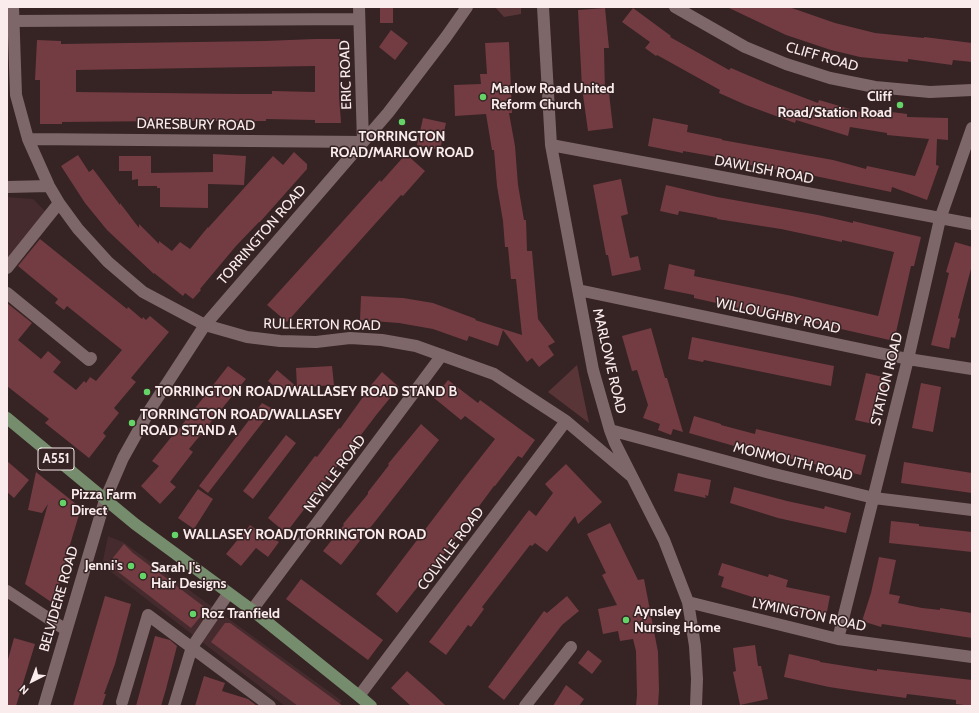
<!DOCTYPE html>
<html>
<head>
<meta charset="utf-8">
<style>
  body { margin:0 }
  #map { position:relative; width:979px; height:713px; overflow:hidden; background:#362324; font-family:Cabin,sans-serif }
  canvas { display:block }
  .frame { position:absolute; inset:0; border:8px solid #faeced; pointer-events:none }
  .north { position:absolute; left:12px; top:661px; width:40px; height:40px; -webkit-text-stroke:3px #362324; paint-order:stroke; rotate:222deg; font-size:11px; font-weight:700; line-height:16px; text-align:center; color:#faeced }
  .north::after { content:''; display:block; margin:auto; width:14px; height:18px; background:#faeced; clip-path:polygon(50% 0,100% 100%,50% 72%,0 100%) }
</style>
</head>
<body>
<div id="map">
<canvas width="979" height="713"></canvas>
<div class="frame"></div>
<div class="north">N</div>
</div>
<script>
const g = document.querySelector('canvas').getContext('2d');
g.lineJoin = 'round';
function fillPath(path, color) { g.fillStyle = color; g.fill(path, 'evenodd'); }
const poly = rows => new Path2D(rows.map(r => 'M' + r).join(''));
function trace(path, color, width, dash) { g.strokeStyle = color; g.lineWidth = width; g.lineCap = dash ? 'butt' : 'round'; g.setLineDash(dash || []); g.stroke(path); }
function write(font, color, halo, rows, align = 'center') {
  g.font = font + ' Cabin,sans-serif'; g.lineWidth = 3; g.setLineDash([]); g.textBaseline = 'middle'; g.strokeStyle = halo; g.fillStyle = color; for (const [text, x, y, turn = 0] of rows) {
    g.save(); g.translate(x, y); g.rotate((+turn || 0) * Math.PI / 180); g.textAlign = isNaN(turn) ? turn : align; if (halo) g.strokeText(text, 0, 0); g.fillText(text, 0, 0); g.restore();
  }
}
fillPath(poly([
  [7,197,33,199,46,212,7,259],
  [108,536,123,542,342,701,338,706,285,706,102,565]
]), '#452b2d');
fillPath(poly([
  [495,7,521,7,521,14,504,17],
  [577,365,589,423,548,392]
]), '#593538');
fillPath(poly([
  [727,7,789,7,835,23,875,33,924,38,924,37,972,43,972,62,953,60,952,65,908,59,908,62,860,57,831,50,786,35],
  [380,8,393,8,393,23,380,23],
  [605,8,609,48,604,48,605,93,609,93,613,128,588,131,582,88,578,10],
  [633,8,671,36,670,37,729,70,731,68,768,84,818,103,819,100,867,114,868,109,907,114,907,117,948,118,948,140,937,139,936,165,939,166,927,200,892,187,891,192,815,176,727,161,728,159,683,151,683,153,648,146,653,118,688,125,687,132,722,139,722,140,833,160,866,169,867,166,915,176,929,139,887,135,887,133,850,127,848,136,796,120,795,123,746,105,719,93,720,90,657,55,656,56,645,48,650,42,622,22],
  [391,30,408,43,395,60,379,47],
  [315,39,340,39,340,51,339,51,339,94,341,123,315,123,315,120,266,119,266,121,168,121,62,122,62,124,40,124,40,80,35,80,37,40,61,41,61,44,265,41],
  [315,66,315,92,272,91,272,94,241,94,76,92,76,70],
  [509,42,512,113,509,113,515,146,518,185,524,220,526,220,527,251,532,251,538,319,555,342,548,346,554,355,539,367,532,358,527,362,503,330,498,346,469,336,467,341,433,329,399,323,360,320,361,296,403,298,433,303,476,319,475,320,522,335,516,279,511,279,508,247,505,247,503,221,497,186,494,150,492,150,486,114,455,116,454,85,481,84,480,74,487,74,485,43],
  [423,118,446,123,440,150,417,145],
  [294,152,307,164,307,169,260,222,259,222,236,246,200,289,201,290,193,299,185,293,183,296,154,273,154,274,107,230,85,203,61,166,78,155,89,172,93,169,120,205,120,203,139,228,139,224,159,244,159,241,172,251,180,242,190,249,208,227,208,228,273,156,283,165],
  [213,154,246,156,244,185,208,184,208,208,160,207,160,188,157,188,157,186,138,186,138,179,132,180,132,171,119,171,119,156,151,156,151,173,213,172],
  [406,154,425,171,403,196,401,195,287,322,267,305,380,180,381,182],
  [621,179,628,214,621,216,630,258,638,256,641,270,612,276,608,255,606,255,593,185],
  [666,185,717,197,818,215,853,223,853,221,921,237,914,266,911,266,894,341,788,317,788,319,694,298,694,295,664,289,669,264,695,270,694,276,792,296,878,316,894,252,842,240,842,242,781,229,717,219,717,218,679,211,678,215,660,211],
  [40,239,127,309,128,307,142,319,143,317,146,320,150,316,169,332,131,378,136,382,114,408,119,413,103,433,106,436,89,458,45,423,49,419,7,386,7,303,32,323,18,340,41,359,48,351,61,362,53,372,76,390,84,381,86,383,90,377,96,381,122,350,67,306,64,310,55,303,58,299,18,266],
  [955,242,972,247,972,265,958,318,960,319,955,338,951,337,949,349,931,345,949,273,946,272],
  [651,328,665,378,667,378,683,432,673,429,671,435,658,430,660,424,643,418,648,405,637,370,632,371,622,336],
  [692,337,834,366,831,386,704,360,703,362,688,359],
  [228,366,246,379,189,449,193,452,170,482,176,487,160,504,141,486,159,466,152,461,172,436,173,437,185,421],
  [332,366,334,385,278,389,268,381,277,370,297,387,296,368],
  [382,372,399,387,377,414,286,533,268,518,315,456,317,457,339,428,340,429,363,397,362,396],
  [866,373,887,378,883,392,881,391,873,424,855,420],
  [448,380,478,403,480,400,535,440,522,458,518,456,495,486,494,486,443,555,397,613,376,594,462,481,495,439,465,416,461,420,434,398],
  [921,383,941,387,933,432,912,428],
  [262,403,273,409,208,493,199,486],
  [694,416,721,424,721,425,755,434,756,429,866,455,861,475,749,449,748,450,689,433],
  [421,424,439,440,341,565,323,551,344,525,343,524,368,494,368,492,389,465,388,464],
  [286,435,296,443,253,499,243,491],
  [7,461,29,480,14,498,7,492],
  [904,462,972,473,972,493,901,483],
  [566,464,602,502,578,524,575,516,547,552,535,543,532,546,530,545,482,607,484,609,471,627,468,625,446,655,429,642,529,510,536,516,553,493,545,484],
  [36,472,81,508,69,548,54,604,25,584,48,504,42,513,28,510],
  [678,473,711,480,708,496,705,495,706,498,674,491],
  [734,487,787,501,824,509,825,506,851,513,846,533,778,518,730,503],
  [198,489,213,499,194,529,178,518],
  [891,521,919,524,919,526,972,532,972,552,889,543],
  [610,523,638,580,644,579,658,652,659,690,658,706,636,706,637,695,636,651,633,639,620,641,618,631,603,634,598,609,617,605,602,575,606,573,587,534],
  [250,525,258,531,259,529,279,542,268,557,256,548,241,566,226,554,239,538,240,539],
  [124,544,133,553,207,609,191,628,108,564],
  [879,557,896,560,889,594,900,596,898,603,922,608,940,610,940,608,972,613,972,638,882,624,881,627,862,621,871,593],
  [722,563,768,577,769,574,788,580,786,587,830,596,826,617,796,611,721,587,724,577,718,575],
  [301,579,383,640,368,660,286,599],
  [105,596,131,604,115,664,104,694,106,694,102,706,73,706],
  [567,596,579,611,562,625,504,700,488,687,544,611,547,613],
  [225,623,230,623,343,706,298,706,211,642],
  [155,636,170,640,177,646,166,689,161,706,136,706],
  [14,638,35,644,16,706,7,706,7,663],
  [755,645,758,666,761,666,768,699,740,705,733,672,736,671,733,648],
  [588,650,602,661,592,674,578,663],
  [789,654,820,661,820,662,877,671,877,669,972,680,972,706,956,704,956,700,907,694,906,698,862,692,829,687,784,677],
  [407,671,432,693,446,706,411,706,391,688],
  [204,676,225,683,222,691,248,699,257,706,195,706],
  [566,685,584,699,579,706,553,706]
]), '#733c42');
trace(poly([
  [13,7,16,95,28,139,49,186,59,203,78,229,108,262,143,292,205,325,247,337,280,341,316,342,350,338,382,340,416,346,494,374,566,421,631,476],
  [543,7,551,145,593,370,610,430,615,443,664,540,688,602,695,646,697,679,696,706],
  [675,7,745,47,786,64,830,78,875,87,930,92,972,90],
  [13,21,359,19],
  [28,139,363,142,359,7],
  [551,145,972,224],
  [7,187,49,186],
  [7,268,59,203],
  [578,290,908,359,972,369],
  [7,293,89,360,91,358],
  [610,430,770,473,874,498,972,510],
  [7,591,66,630],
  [688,602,708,607,838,639,972,657],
  [252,610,442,355],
  [838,639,908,359,940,219,972,128],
  [359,696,566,421],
  [122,702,148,615,270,706],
  [44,706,105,500,123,458,151,408,205,325,388,113,446,37,467,7],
  [174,706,192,647,228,594],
  [525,706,571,647]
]), '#7e6768', 12);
trace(poly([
  [7,418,135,524,252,610,359,696,371,706]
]), '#768d6d', 12);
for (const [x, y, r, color] of [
  [483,97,4,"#64d468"],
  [900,105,4,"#64d468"],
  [402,122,4,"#64d468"],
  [147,392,4,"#64d468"],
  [132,423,4,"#64d468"],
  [63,503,4,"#64d468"],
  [175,535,4,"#64d468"],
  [131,566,4,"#64d468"],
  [143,576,4,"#64d468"],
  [193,614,4,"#64d468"],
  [626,620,4,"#64d468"]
]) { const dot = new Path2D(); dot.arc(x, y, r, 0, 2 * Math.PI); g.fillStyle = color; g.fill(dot); trace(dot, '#362324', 1.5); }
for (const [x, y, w] of [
  [56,459,36]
]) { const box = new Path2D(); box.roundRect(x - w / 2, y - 11, w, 22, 3); g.fillStyle = '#362324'; g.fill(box); trace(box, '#faeced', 1); }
write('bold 13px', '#faeced', null, [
  ["A551",56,459]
]);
write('14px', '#faeced', '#362324', [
  ["CLIFF ROAD",822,57,16],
  ["ERIC ROAD",346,75,-92],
  ["DARESBURY ROAD",196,125,1],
  ["DAWLISH ROAD",764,170,11],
  ["TORRINGTON ROAD",262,235,-49],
  ["WILLOUGHBY ROAD",778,316,12],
  ["RULLERTON ROAD",322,325,1],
  ["MARLOWE ROAD",609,361,77],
  ["STATION ROAD",887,379,-76],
  ["MONMOUTH ROAD",793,462,14],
  ["NEVILLE ROAD",335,474,-53],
  ["COLVILLE ROAD",451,549,-53],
  ["BELVIDERE ROAD",59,599,-74],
  ["LYMINGTON ROAD",809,615,12]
]);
write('bold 14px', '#faeced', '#362324', [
  ["Marlow Road United",491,89],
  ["Reform Church",491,105],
  ["Cliff",892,97,"right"],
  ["Road/Station Road",892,113,"right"],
  ["TORRINGTON",402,137,"center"],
  ["ROAD/MARLOW ROAD",402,153,"center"],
  ["TORRINGTON ROAD/WALLASEY ROAD STAND B",155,392],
  ["TORRINGTON ROAD/WALLASEY",140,415],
  ["ROAD STAND A",140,431],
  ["Pizza Farm",71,495],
  ["Direct",71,511],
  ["WALLASEY ROAD/TORRINGTON ROAD",183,535],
  ["Jenni's",123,566,"right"],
  ["Sarah J's",151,568],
  ["Hair Designs",151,584],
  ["Aynsley",634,612],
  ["Nursing Home",634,628],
  ["Roz Tranfield",201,614]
], 'left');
</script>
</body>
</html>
